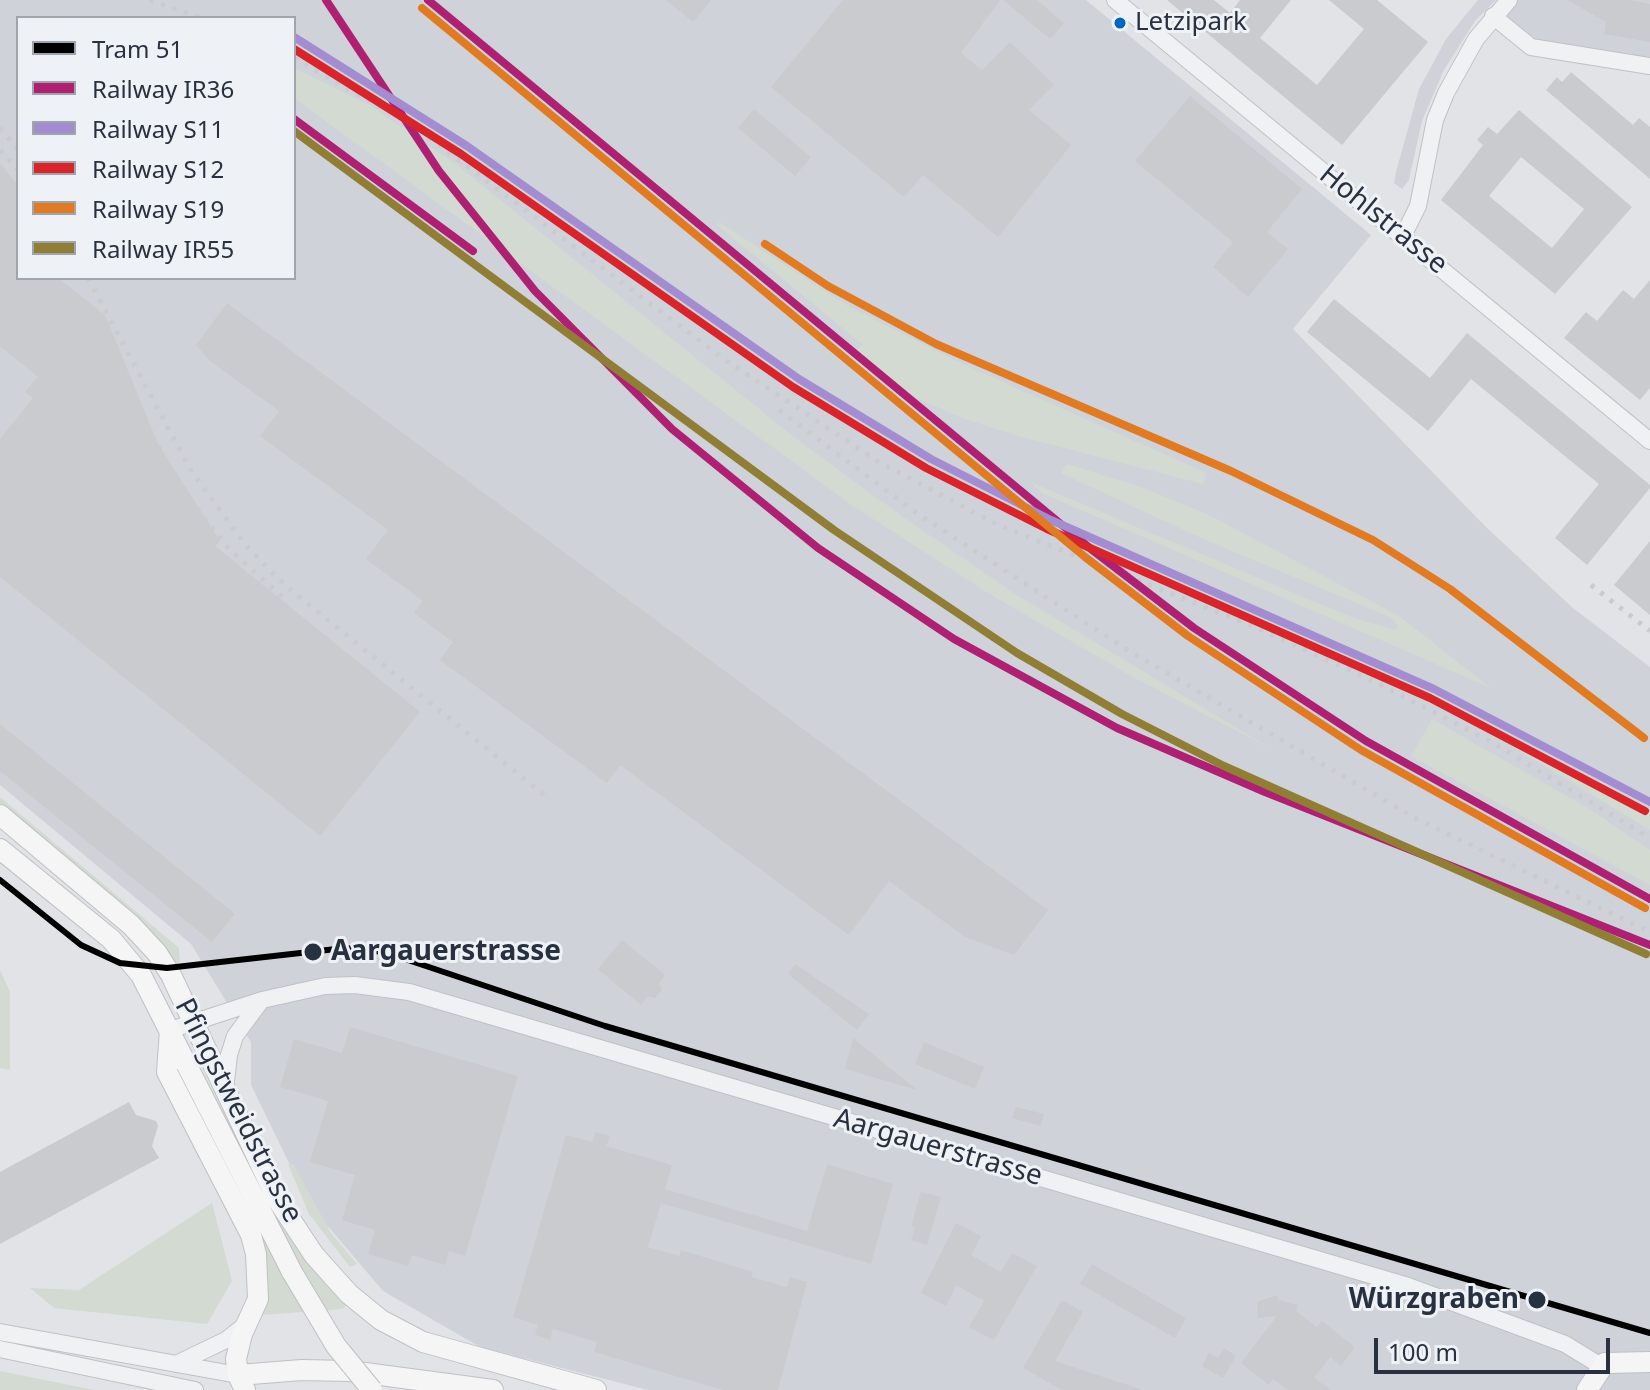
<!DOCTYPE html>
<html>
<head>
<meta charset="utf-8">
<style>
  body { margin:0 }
  #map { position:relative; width:1650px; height:1390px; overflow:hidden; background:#e1e3e6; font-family:"Noto Sans",sans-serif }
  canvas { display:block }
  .legend { position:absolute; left:16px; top:16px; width:280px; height:264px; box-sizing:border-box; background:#eef2f6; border:2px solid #9fa5ad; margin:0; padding:10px 14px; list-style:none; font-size:24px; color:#28313f }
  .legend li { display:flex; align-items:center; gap:16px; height:40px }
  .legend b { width:40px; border:2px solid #9fa5ad }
  .scale { position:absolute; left:1374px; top:1338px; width:236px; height:36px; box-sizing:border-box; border:4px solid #28313f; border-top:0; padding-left:10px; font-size:24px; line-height:28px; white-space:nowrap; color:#28313f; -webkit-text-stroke:6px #eef2f6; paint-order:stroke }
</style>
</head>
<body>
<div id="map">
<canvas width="1650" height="1390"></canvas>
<ul class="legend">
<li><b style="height:10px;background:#000"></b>Tram 51</li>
<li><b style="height:10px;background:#ae2071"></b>Railway IR36</li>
<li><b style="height:10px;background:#a38ccf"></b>Railway S11</li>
<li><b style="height:10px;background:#d8242b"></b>Railway S12</li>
<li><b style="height:10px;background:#e07a23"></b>Railway S19</li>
<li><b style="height:10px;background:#917e36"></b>Railway IR55</li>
</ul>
<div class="scale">100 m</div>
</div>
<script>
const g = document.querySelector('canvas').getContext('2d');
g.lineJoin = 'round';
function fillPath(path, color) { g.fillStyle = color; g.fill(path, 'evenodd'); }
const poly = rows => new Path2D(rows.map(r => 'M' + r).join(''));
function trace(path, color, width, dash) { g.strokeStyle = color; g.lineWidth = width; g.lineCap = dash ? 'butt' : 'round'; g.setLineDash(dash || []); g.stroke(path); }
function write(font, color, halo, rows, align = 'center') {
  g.font = font + ' "Noto Sans",sans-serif'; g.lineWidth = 6; g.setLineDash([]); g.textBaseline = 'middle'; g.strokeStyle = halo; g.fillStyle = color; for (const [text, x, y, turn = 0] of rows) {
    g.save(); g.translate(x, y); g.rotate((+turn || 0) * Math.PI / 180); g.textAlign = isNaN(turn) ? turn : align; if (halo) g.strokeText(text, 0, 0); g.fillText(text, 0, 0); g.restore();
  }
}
fillPath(poly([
  [0,0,1086,0,1371,235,1293,329,1486,527,1573,608,1650,667,1650,1390,648,1390,480,1347,383,1291,309,1204,251,1085,251,1042,191,944,0,785],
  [18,18,294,18,294,278,18,278],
  [1478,0,1496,0,1475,21,1444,70,1422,121,1409,180,1402,189,1394,183,1396,172,1419,89,1446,39],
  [1511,0,1650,0,1650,65,1526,48,1491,20]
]), '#cfd3d9');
fillPath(poly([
  [294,68,369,105,456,164,795,438,906,519,1017,595,1275,751,1131,676,988,593,853,506,294,98],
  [719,222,850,307,956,361,1206,473,1203,484,1018,436,962,418,908,394,850,359,862,344,717,225],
  [1067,464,1141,487,1209,515,1399,616,1491,688,1042,493,1030,482,1351,617,1395,630,1398,626,1390,617,1201,538,1061,473],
  [1432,719,1588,808,1650,850,1650,885,1411,756],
  [1484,723,1650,812,1650,830,1482,728],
  [0,797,179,948,180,962,174,963,142,923,0,805],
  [0,970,10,992,10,1070,0,1068],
  [288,1164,294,1165,331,1233,357,1264,350,1267,309,1214],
  [267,1197,317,1274,346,1305,343,1309,261,1315,260,1242],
  [212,1203,232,1281,207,1324,54,1308,30,1288,79,1290],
  [0,1371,94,1390,0,1390]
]), '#d2dad1');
fillPath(poly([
  [666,0,711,0,693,22],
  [843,0,1000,0,961,53,982,70,1010,42,1054,85,1029,110,1071,145,998,237,923,175,904,197,771,87],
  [1003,0,1037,0,1064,23,1050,39],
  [1167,0,1214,0,1230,13,1240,0,1291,0,1260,38,1317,85,1364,29,1329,0,1377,0,1428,42,1342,145],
  [1567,0,1630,0,1650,4,1650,42,1604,34,1606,22],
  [1571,72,1633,125,1639,118,1650,127,1650,179,1546,90,1557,77,1562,82],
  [1190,96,1302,189,1267,232,1288,249,1248,297,1213,267,1233,242,1135,161],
  [754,109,811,157,795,176,738,128],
  [1519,110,1632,207,1555,294,1441,200,1483,145,1477,140,1488,127,1497,134],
  [1521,157,1584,209,1552,248,1489,196],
  [0,164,18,185,18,278,58,278,105,315,158,444,220,541,215,546,420,712,320,836,0,577,0,439,33,398,25,392,38,377,0,346],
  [1650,280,1650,388,1640,400,1564,338,1586,312,1597,321,1623,290,1634,299],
  [1334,299,1430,378,1467,333,1650,485,1650,488,1587,565,1555,538,1599,484,1471,379,1428,431,1307,332],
  [227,303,1048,910,1014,955,965,937,889,881,849,935,620,765,607,783,440,660,453,642,414,613,423,601,366,559,388,530,260,436,279,411,209,360,196,345],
  [1650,541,1650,615,1614,585],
  [0,724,235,914,212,942,0,771],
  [622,940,665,975,659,983,662,990,655,998,648,996,641,1005,598,969],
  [795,964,869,1014,857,1030,788,974],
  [350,1027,518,1076,465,1256,449,1251,445,1265,412,1255,408,1266,368,1254,375,1230,342,1220,355,1175,310,1162,328,1101,280,1087,294,1039,342,1053],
  [853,1038,917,1090,845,1069],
  [924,1042,984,1067,975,1089,915,1064],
  [129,1102,136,1115,156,1121,158,1126,152,1146,159,1158,0,1244,0,1172],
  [1016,1107,1044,1114,1041,1126,1012,1118],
  [595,1132,610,1136,606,1146,672,1165,665,1189,807,1231,827,1164,893,1184,871,1264,661,1203,648,1247,679,1256,681,1250,753,1272,751,1277,787,1287,790,1277,807,1282,778,1390,723,1390,594,1352,597,1342,553,1329,550,1340,535,1335,538,1325,513,1317,566,1135,592,1142],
  [921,1192,941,1197,927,1245,911,1240,915,1227,911,1226],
  [956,1223,981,1236,971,1255,1001,1272,1012,1253,1037,1266,994,1340,969,1327,984,1301,956,1285,946,1306,921,1293],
  [1092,1264,1186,1318,1175,1338,1080,1284],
  [1277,1295,1279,1300,1298,1305,1296,1311,1317,1327,1322,1321,1355,1347,1341,1366,1330,1357,1314,1378,1331,1390,1288,1390,1273,1379,1269,1385,1241,1363,1277,1316,1258,1318,1257,1302],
  [1062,1300,1083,1312,1055,1361,1143,1390,1062,1390,1023,1368],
  [1224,1348,1236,1356,1223,1378,1202,1366,1209,1353,1218,1358]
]), '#c9cbce');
const minor = poly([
  [1115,0,1650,441],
  [1493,16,1531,47,1650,66],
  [1403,236,1418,206,1435,120,1446,93,1476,39,1509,0],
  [170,1030,262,1000,325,986,355,985,409,992,1408,1286,1565,1344,1601,1366],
  [225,1090,229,1055,235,1036,261,1001],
  [0,1332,238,1375],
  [0,1349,195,1390],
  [176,1364,226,1340,245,1325]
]);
const major = poly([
  [0,815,131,925,157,953,171,975,277,1199,314,1255,349,1294,381,1320,423,1342,596,1390],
  [0,849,111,939,141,975,292,1272],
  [170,1030,167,1072,251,1235,256,1254,258,1299,242,1334,236,1359,238,1375,245,1390],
  [238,1375,302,1370,350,1371,493,1390],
  [1587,1390,1605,1363,1650,1362]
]);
trace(minor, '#bfc1c4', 18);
trace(major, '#bec0c4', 22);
trace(minor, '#f0f1f3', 16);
trace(major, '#f5f5f6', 20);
trace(poly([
  [150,0,201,18],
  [294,58,415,127,724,359,879,462,998,525,1250,625,1369,679,1488,740,1650,838],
  [0,128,18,149],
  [0,150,18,170],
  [0,166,18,199],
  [0,190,18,230],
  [37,278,88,415],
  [50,278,100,411],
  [88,278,190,469,247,547,287,587,549,799],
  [120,359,153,437,180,487,229,549,288,602],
  [779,410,918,514,1126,649,1413,817,1650,932],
  [1591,585,1650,631]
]), '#cacbce', 5, [4, 8]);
const majorBridge = poly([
  [292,1272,336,1346,372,1390]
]);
trace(majorBridge, '#bec0c4', 22, []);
trace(majorBridge, '#f5f5f6', 20);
trace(poly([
  [326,0,439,171,535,291,672,429,818,548,954,639,1117,728,1265,792,1650,945],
  [428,0,1091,549,1194,628,1366,741,1650,899],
  [294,119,473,251]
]), '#ae2071', 8);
trace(poly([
  [294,37,467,146,799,379,931,459,1051,520,1434,689,1650,802]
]), '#a38ccf', 8);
trace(poly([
  [294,49,461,154,793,387,926,468,1047,529,1430,698,1645,811]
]), '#d8242b', 8);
trace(poly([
  [422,8,1085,557,1188,636,1361,750,1645,908],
  [765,244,828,286,936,344,1231,471,1373,540,1450,589,1644,738]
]), '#e07a23', 8);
trace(poly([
  [294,131,834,530,1017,653,1122,714,1224,766,1646,954]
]), '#917e36', 8);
trace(poly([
  [0,880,81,945,120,963,167,968,345,948,384,952,605,1026,1650,1333]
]), '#000', 6);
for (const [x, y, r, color] of [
  [1120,23,7,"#0065bd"],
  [313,952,10,"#28313f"],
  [1537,1300,10,"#28313f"]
]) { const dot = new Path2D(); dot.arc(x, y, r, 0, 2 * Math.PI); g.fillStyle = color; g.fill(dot); trace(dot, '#eef2f6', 3); }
write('26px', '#28313f', '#eef2f6', [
  ["Letzipark",1135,23]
], 'left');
write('28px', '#28313f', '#eef2f6', [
  ["Hohlstrasse",1383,220,39],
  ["Pfingstweidstrasse",238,1111,63],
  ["Aargauerstrasse",938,1148,16]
]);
write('bold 28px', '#28313f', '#eef2f6', [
  ["Aargauerstrasse",331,952],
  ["Würzgraben",1519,1300,"right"]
], 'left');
</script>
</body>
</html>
